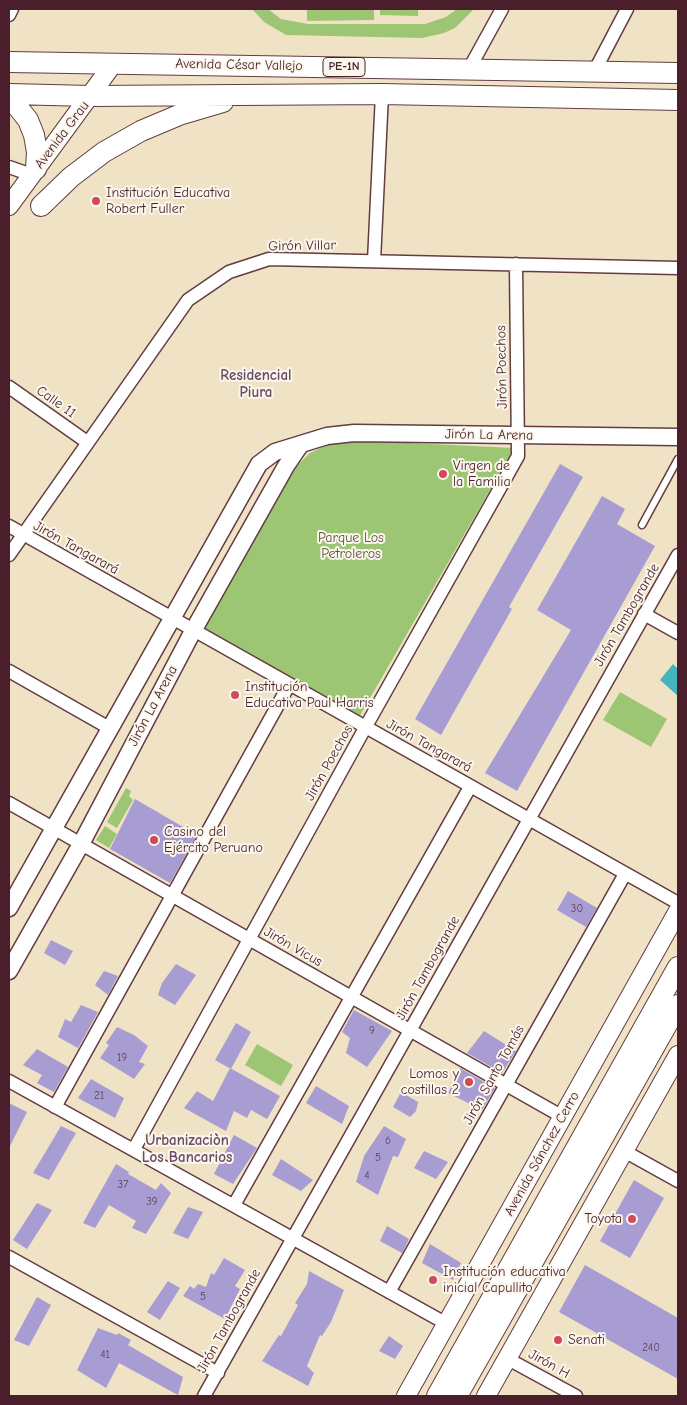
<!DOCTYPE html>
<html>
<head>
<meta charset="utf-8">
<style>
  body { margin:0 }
  #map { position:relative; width:687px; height:1405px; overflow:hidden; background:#f0e2c4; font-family:"Comic Neue",sans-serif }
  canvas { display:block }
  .frame { position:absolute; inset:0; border:10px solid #4a1f2b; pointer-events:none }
</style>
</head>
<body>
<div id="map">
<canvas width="687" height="1405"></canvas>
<div class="frame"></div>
</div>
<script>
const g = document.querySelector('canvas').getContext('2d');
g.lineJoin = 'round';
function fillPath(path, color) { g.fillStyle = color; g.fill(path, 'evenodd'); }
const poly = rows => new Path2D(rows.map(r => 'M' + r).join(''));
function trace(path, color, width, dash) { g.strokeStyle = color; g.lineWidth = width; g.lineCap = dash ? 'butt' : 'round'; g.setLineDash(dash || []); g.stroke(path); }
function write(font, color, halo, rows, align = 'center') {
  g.font = font + ' "Comic Neue",sans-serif'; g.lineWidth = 4; g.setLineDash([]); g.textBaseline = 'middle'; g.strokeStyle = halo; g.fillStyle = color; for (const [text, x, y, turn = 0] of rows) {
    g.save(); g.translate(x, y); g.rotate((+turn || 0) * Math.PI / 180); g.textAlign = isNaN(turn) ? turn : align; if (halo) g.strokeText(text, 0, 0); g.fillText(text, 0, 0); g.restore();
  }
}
fillPath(poly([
  [252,9,268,9,281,19,308,24,425,24,446,17,457,9,474,9,455,28,444,33,422,38,286,35,264,22],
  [307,9,374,9,374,20,307,21],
  [380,9,418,9,418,16,380,15],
  [348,440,514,448,358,719,199,627,281,481,310,453,329,444],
  [620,692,667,719,651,747,603,720],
  [126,788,131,791,129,796,133,800,117,828,107,822],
  [105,826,117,834,109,848,96,840],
  [257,1044,293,1065,281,1086,245,1065]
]), '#9cc673');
fillPath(poly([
  [673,664,678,669,678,696,660,680]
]), '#44b4bd');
fillPath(poly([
  [560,464,583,477,509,607,512,609,441,735,415,719],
  [602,496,625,509,617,524,655,546,517,791,485,773,571,630,537,610],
  [135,799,197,835,170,883,110,849],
  [568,891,597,908,586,927,557,910],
  [51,940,73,951,65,965,44,953],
  [176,964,196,975,175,1005,158,995,162,983],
  [104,971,118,976,108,995,95,985],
  [81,1005,98,1012,78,1048,58,1037,65,1019,71,1022],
  [354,1010,392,1031,367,1067,346,1053,350,1038,342,1032],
  [236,1023,251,1032,231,1069,215,1060],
  [117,1027,134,1035,148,1046,139,1062,145,1064,134,1079,100,1058,109,1045,106,1043],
  [484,1031,516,1051,502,1073,467,1053],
  [37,1049,68,1067,54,1092,37,1083,42,1075,23,1065],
  [230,1068,280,1096,267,1119,251,1110,247,1118,234,1111,226,1131,184,1108,197,1091,213,1101],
  [460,1068,495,1088,482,1110,448,1093],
  [91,1079,124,1098,115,1118,78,1098],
  [316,1086,349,1106,342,1124,306,1103],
  [401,1092,418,1102,416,1111,410,1117,393,1107],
  [9,1103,27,1112,9,1148],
  [61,1126,76,1133,49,1180,33,1173],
  [384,1126,406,1139,398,1157,393,1156,378,1195,356,1182,364,1156],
  [234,1135,257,1148,233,1184,214,1174],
  [424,1151,448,1162,436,1179,414,1168],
  [281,1159,313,1180,301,1191,272,1175],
  [116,1164,129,1172,128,1174,156,1190,161,1183,171,1193,146,1234,132,1228,136,1221,109,1205,95,1228,83,1223],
  [634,1180,664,1198,630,1258,600,1241],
  [37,1203,52,1210,27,1249,13,1240],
  [188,1207,203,1212,188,1239,173,1233],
  [387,1226,409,1239,402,1253,380,1241],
  [430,1244,461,1263,453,1280,422,1263],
  [224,1258,245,1270,235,1286,240,1289,225,1319,183,1296,190,1286,194,1289,198,1284,206,1287,211,1273,214,1275],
  [585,1265,678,1318,678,1379,559,1312],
  [309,1271,344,1290,331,1322,322,1336,320,1335,307,1366,314,1373,308,1386,262,1361,279,1335,281,1336,298,1305,295,1303,307,1284],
  [168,1281,180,1288,160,1320,147,1312],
  [37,1297,51,1305,29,1346,14,1340],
  [98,1328,117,1335,118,1333,131,1340,128,1345,183,1377,178,1395,119,1363,106,1388,77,1370],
  [389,1336,403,1346,395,1359,379,1351]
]), '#a89dd3');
const service = poly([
  [642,525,678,459]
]);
const minor = poly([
  [9,15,12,9],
  [469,69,502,9],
  [594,72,627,9],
  [9,167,32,175],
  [374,261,382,94],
  [9,387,87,442],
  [9,526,678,903],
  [9,555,188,300,229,272,269,259,678,268],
  [644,614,678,633],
  [9,671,111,729],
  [9,803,563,1117],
  [9,1081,447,1324],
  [55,1107,289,685],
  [134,1149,365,728,518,456,516,264],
  [624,1151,678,1181],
  [234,1205,470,787],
  [9,1257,218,1373],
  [389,1292,625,874],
  [508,1359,576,1396],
  [204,1396,678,555]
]);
const tertiary = poly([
  [9,908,259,464,275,452,327,436,354,433,678,437],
  [9,971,81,844,193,631,286,466,301,444]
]);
const secondary = poly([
  [9,206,113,64],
  [406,1396,678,911],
  [486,1396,678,1055]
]);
const primary = poly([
  [9,62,678,73],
  [9,94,91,96,382,94,678,100],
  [9,96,28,120,34,135,37,152,36,169],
  [41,206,71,177,104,152,141,131,179,115,223,102],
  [437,1396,678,967],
  [457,1396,678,1005]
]);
trace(service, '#633c42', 9);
trace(minor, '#633c42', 15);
trace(tertiary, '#633c42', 19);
trace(secondary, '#633c42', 20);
trace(primary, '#633c42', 22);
trace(service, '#fff', 6);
trace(minor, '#fff', 12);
trace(tertiary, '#fff', 16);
trace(secondary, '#fff', 18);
trace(primary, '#fff', 20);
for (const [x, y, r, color] of [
  [96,201,5,"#d1495b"],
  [443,474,5,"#d1495b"],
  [235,695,5,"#d1495b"],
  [154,840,5,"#d1495b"],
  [469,1082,5,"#d1495b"],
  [632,1219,5,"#d1495b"],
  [433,1280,5,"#d1495b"],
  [558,1340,5,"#d1495b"]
]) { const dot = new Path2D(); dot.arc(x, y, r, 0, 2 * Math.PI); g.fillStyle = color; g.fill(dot); trace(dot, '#fbf7ec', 2); }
write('11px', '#623e55', null, [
  ["30",577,909],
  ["9",372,1031],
  ["19",122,1058],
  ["21",99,1096],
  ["6",388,1141],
  ["5",378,1158],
  ["4",367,1176],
  ["37",123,1185],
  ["39",152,1202],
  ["5",203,1297],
  ["240",651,1348],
  ["41",105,1355]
]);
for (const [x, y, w] of [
  [344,67,42]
]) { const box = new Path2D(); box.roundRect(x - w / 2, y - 9.5, w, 19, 4); g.fillStyle = '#fbf7ec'; g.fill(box); trace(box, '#4a1f2b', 1); }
write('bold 12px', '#4a1f2b', null, [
  ["PE-1N",344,67]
]);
write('14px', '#4a1f2b', '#fbf7ec', [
  ["Avenida César Vallejo",239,65,1],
  ["Avenida Grau",62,135,-53],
  ["Girón Villar",302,246,-1],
  ["Jirón Poechos",502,367,-91],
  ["Calle 11",56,402,35],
  ["Jirón La Arena",489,435,1],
  ["Jirón Tangarará",76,548,29],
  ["Jirón Tambogrande",627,615,-60],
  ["Jirón La Arena",153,706,-62],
  ["Jirón Tangarará",429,746,29],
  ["Jirón Poechos",329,763,-61],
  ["Jirón Vicus",293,947,30],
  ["Jirón Tambogrande",428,968,-61],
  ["Jirón Santo Tomás",494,1075,-61],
  ["Avenida Sánchez Cerro",542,1154,-61],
  ["Jirón Tambogrande",229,1321,-61],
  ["Jirón H",549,1364,29]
]);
write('14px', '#4a1f2b', '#fbf7ec', [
  ["Institución Educativa",106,193],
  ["Robert Fuller",106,209],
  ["Virgen de",453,466],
  ["la Familia",453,482],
  ["Institución",245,687],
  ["Educativa Paul Harris",245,703],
  ["Casino del",164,832],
  ["Ejército Peruano",164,848],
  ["Lomos y",459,1074,"right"],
  ["costillas 2",459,1090,"right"],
  ["Toyota",622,1219,"right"],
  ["Institución educativa",443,1272],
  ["inicial Capullito",443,1288],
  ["Senati",568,1340]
], 'left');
write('14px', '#635141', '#fbf7ec', [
  ["Parque Los",351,538],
  ["Petroleros",351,554]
]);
write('bold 15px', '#6b4b66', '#fbf7ec', [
  ["Residencial",256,376],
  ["Piura",256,393],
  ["Urbanizaciòn",187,1141],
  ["Los Bancarios",187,1158]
]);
</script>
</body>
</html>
